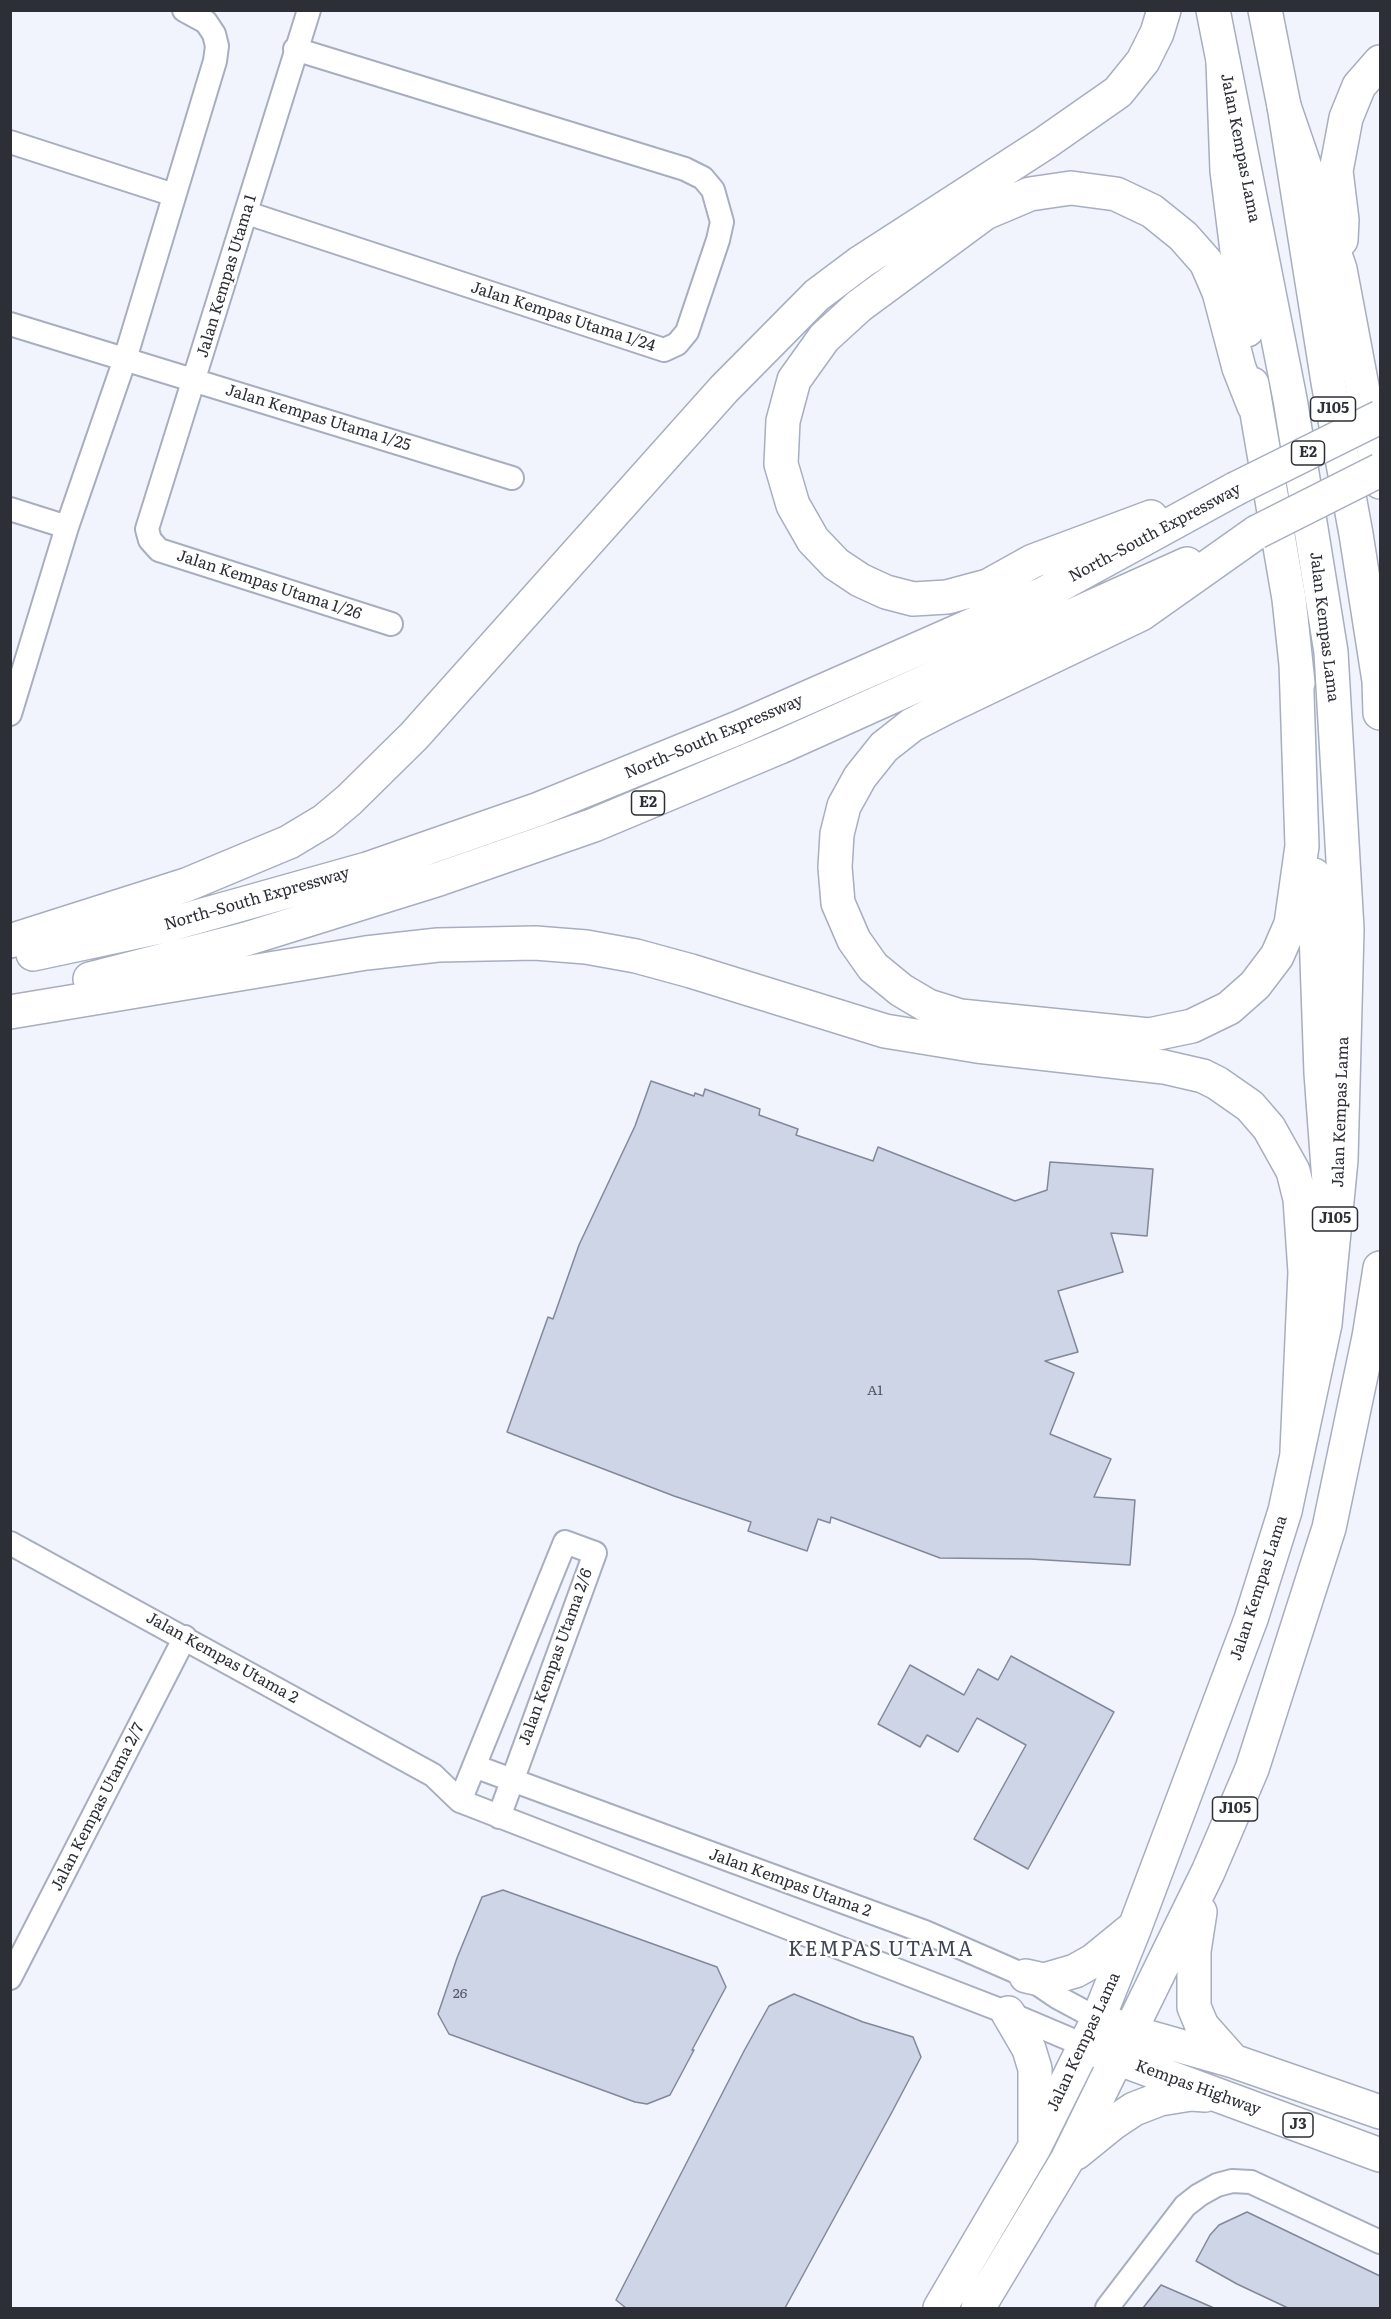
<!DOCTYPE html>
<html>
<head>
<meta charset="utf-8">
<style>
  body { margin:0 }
  #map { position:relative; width:1391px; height:2319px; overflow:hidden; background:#f1f4fc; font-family:Literata,serif }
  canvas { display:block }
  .frame { position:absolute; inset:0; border:12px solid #2c2f36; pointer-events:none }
</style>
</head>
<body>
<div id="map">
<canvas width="1391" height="2319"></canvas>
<div class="frame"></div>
</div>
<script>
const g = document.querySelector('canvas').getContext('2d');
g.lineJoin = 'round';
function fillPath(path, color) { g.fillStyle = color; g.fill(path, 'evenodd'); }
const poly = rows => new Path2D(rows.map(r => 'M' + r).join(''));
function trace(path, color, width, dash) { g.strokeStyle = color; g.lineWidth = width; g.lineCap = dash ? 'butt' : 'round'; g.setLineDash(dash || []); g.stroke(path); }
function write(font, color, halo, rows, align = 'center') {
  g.font = font + ' Literata,serif'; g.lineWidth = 4.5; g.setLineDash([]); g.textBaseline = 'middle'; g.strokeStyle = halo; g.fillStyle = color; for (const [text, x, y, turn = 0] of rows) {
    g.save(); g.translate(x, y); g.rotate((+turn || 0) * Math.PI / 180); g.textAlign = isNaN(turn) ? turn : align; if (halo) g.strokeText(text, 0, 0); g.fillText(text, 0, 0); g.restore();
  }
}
const building = poly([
  [651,1081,694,1096,695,1093,703,1096,705,1089,760,1109,759,1115,798,1129,796,1135,873,1161,878,1147,1015,1201,1047,1190,1050,1162,1153,1169,1147,1236,1111,1233,1123,1272,1058,1291,1078,1352,1045,1361,1074,1373,1050,1434,1111,1459,1094,1497,1135,1500,1130,1565,1030,1559,940,1558,831,1517,830,1523,818,1519,807,1551,748,1531,751,1522,674,1496,507,1432,548,1317,553,1319,579,1245,635,1126,651,1081],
  [1011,1656,1114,1712,1028,1869,974,1839,1026,1745,977,1718,958,1752,927,1735,920,1747,878,1724,910,1665,964,1695,978,1669,998,1680,1011,1656],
  [503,1890,717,1967,726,1987,692,2050,694,2050,670,2095,647,2104,635,2102,449,2034,438,2014,457,1958,482,1897,503,1890],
  [794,1994,863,2022,913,2037,921,2057,892,2112,785,2308,626,2308,616,2300,744,2051,769,2006,794,1994],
  [1247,2212,1380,2276,1380,2308,1288,2308,1237,2284,1196,2261,1210,2235,1219,2225,1247,2212],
  [1161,2285,1214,2308,1143,2308,1161,2285]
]);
fillPath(building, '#cdd5e7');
trace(building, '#818899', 1.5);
const minor = poly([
  [309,10,147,529,150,540,159,550,391,624],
  [10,142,174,195],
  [247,213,664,350,677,344,687,332,718,240,722,222,713,190,703,178,685,169,295,49],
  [10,324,512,478],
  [10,509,67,527],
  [10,714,67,527,125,359,215,61,217,46,214,34,206,22,184,10],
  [10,1543,433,1775,460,1801,1008,2013,1086,2046],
  [474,1766,925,1932,1026,1976,1057,1997,1098,2019],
  [460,1801,565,1542,595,1553,499,1817],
  [10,1978,185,1637],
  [1107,2308,1185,2206,1199,2195,1217,2185,1232,2181,1251,2182,1380,2242]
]);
const primary = poly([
  [1265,10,1284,106,1328,382,1356,534,1379,681,1380,713],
  [1200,1912,1194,1951,1194,2007,1202,2026,1233,2061],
  [1026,1976,1044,1980,1075,1971,1093,1961,1131,1930],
  [1008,2013,1029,2049,1035,2069,1035,2140],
  [1111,2024,1131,2032,1233,2061,1380,2112],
  [1098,2051,1380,2155],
  [1076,2153,1113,2123,1134,2109,1160,2099,1191,2094,1205,2095],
  [940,2308,1034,2148,1098,2019,1135,1927,1251,1619,1285,1511,1325,1324,1341,1160,1347,929,1331,652,1290,399,1213,10],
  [978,2308,1067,2160,1208,1872,1252,1769,1329,1528,1369,1337,1380,1268]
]);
const motorway = poly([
  [1223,62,1227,171,1247,330],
  [1284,106,1340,269,1380,482],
  [1341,240,1342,220,1336,171,1346,118,1359,86,1380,62],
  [1252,384,1289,599,1298,683],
  [1151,517,1033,561,988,586,947,597,913,599,886,592,860,580,836,564,813,540,793,505,781,464,783,421,794,380,824,338,859,306,985,213,1030,194,1071,188,1116,194,1152,211,1183,236,1206,262,1219,292,1239,368,1254,406],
  [1257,532,1141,614,949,706,912,725,884,747,860,777,844,806,837,834,835,867,838,903,854,940,873,967,901,990,928,1006,960,1016,1149,1035,1192,1026,1229,1008,1255,985,1277,956,1291,924,1302,846,1296,663],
  [1314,875,1321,1073,1333,1236],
  [10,941,186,885,289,842,324,821,349,800,414,736,724,389,817,295,861,262,1045,143,1118,92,1143,61,1157,33,1164,10],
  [33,954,164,926,367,869,539,809,738,728,1045,593,1235,489],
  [90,979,246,939,439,879,594,825,780,747,1187,564],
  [10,1012,366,953,438,945,535,943,586,947,636,956,691,971,885,1031,977,1046,1164,1067,1203,1076,1217,1083,1250,1106,1269,1128,1293,1171,1300,1199,1305,1272,1297,1451]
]);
trace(minor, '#a6aebf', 26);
trace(primary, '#a6aebf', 36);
trace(motorway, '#a6aebf', 36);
trace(minor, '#fff', 22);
trace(primary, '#fff', 33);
trace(motorway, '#fff', 33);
const motorwayBridge = poly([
  [1235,489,1380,417],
  [1257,532,1380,470]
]);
trace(motorwayBridge, '#a6aebf', 36, []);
trace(motorwayBridge, '#fff', 33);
write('14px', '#545862', null, [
  ["A1",875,1391],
  ["26",460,1994]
]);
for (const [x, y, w] of [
  [1333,409,45],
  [1308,453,33],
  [648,803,33],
  [1335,1219,45],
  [1235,1809,45],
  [1298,2125,30]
]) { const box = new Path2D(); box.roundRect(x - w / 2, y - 12, w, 24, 4.5); g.fillStyle = '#fff'; g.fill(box); trace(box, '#2c2f36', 1.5); }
write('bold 15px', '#2c2f36', null, [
  ["J105",1333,409],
  ["E2",1308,453],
  ["E2",648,803],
  ["J105",1335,1219],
  ["J105",1235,1809],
  ["J3",1298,2125]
]);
write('16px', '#2c2f36', '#fff', [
  ["Jalan Kempas Lama",1240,148,79],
  ["Jalan Kempas Utama 1",227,276,-73],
  ["Jalan Kempas Utama 1/24",563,317,18],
  ["Jalan Kempas Utama 1/25",318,418,17],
  ["North–South Expressway",1155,533,-28],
  ["Jalan Kempas Utama 1/26",269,585,18],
  ["Jalan Kempas Lama",1324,627,83],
  ["North–South Expressway",714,737,-23],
  ["North–South Expressway",257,899,-16],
  ["Jalan Kempas Lama",1341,1112,-88],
  ["Jalan Kempas Lama",1259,1588,-72],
  ["Jalan Kempas Utama 2/6",556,1657,-70],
  ["Jalan Kempas Utama 2",222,1658,29],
  ["Jalan Kempas Utama 2/7",98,1807,-63],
  ["Jalan Kempas Utama 2",790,1883,20],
  ["Jalan Kempas Lama",1084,2042,-65],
  ["Kempas Highway",1198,2088,20]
]);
g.letterSpacing = '1.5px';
write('20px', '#404655', '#fff', [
  ["KEMPAS UTAMA",881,1950]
]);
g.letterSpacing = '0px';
</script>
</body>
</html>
